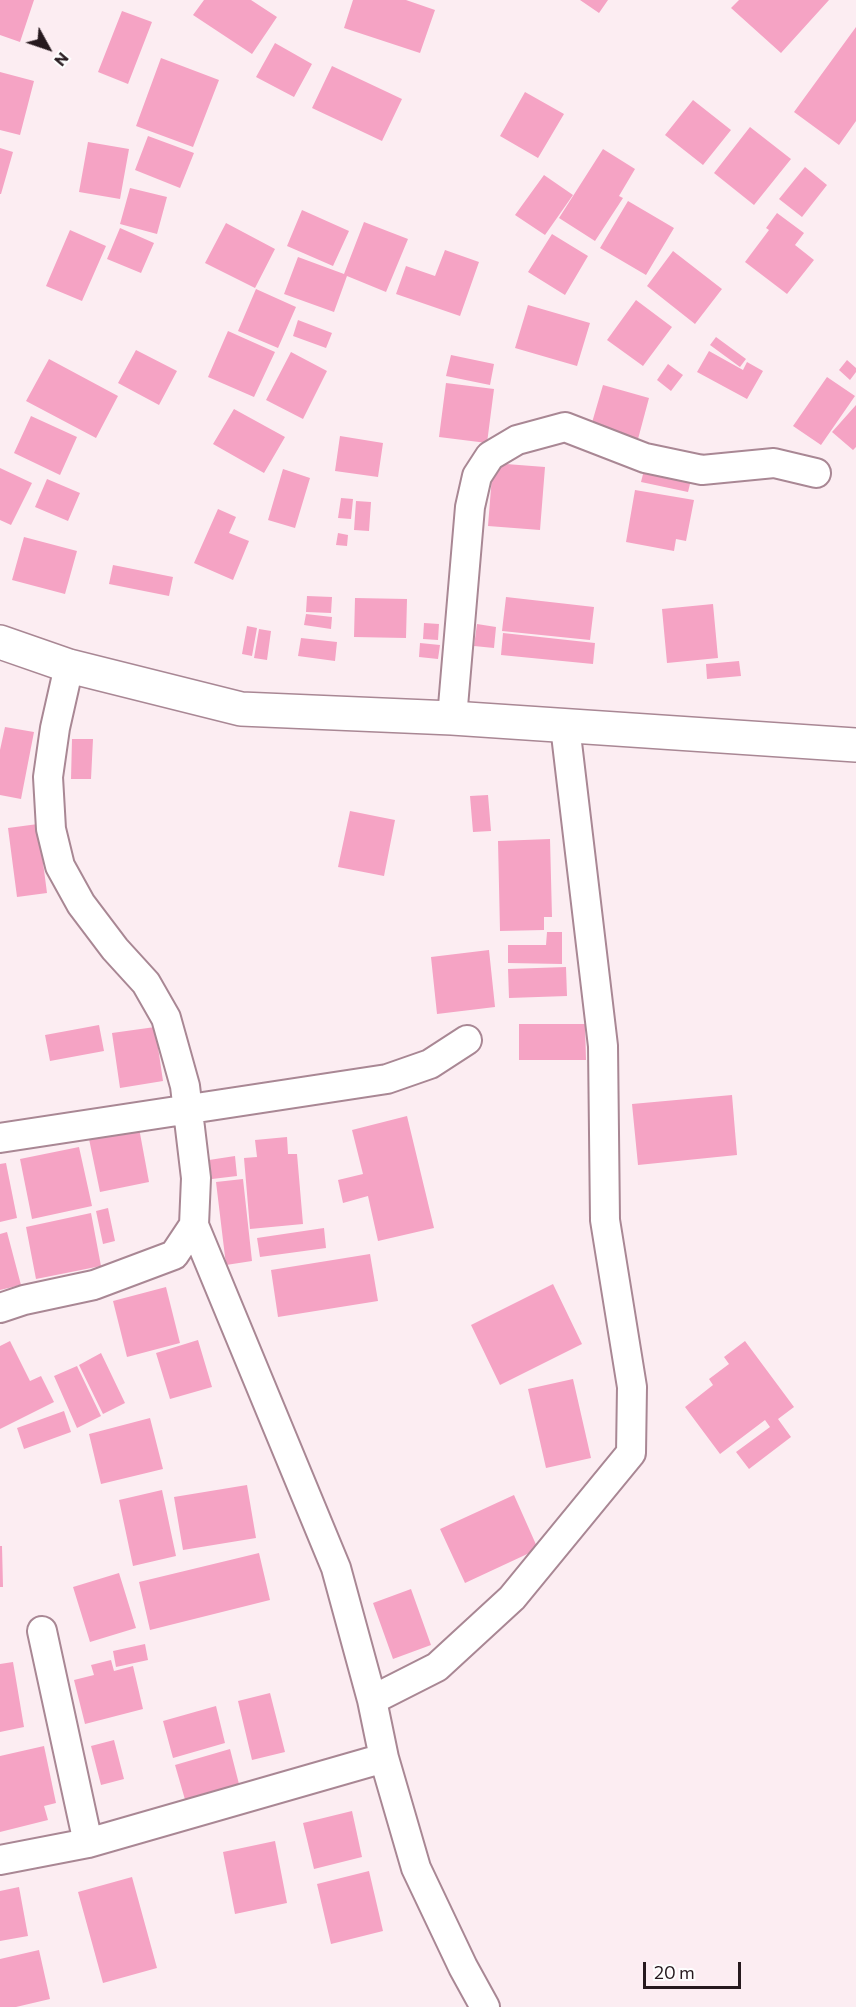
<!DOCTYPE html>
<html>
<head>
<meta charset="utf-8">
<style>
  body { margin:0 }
  #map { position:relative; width:856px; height:2007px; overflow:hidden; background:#fcedf2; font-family:Commissioner,sans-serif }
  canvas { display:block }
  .north { position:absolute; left:18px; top:18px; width:60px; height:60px; -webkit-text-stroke:4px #fefefe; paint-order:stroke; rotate:130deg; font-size:16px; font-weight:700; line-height:24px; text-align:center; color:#26191e }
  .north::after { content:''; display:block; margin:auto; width:21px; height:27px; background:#26191e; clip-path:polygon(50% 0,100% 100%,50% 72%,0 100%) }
  .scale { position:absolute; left:643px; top:1962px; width:98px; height:27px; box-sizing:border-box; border:3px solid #26191e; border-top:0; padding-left:8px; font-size:18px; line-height:21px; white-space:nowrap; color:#26191e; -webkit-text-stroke:4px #fefefe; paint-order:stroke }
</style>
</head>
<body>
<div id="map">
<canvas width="856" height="2007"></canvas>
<div class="north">N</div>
<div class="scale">20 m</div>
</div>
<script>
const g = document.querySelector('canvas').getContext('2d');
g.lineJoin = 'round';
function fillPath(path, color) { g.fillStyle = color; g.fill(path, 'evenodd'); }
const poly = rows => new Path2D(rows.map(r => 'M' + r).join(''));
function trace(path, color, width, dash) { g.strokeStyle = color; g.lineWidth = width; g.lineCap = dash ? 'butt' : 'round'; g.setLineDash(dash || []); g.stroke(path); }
fillPath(poly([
  [0,0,34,0,20,42,0,35],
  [204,0,251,0,277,17,252,54,193,15],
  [353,0,406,0,435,10,420,53,344,28],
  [580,0,608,0,599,13],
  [739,0,829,0,781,53,731,8],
  [122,11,152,22,128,84,98,72],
  [856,27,856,121,839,145,794,112],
  [275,43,312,64,294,97,256,77],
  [161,58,219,80,193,147,136,126],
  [332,66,402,99,382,141,312,108],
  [0,72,34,81,20,135,0,130],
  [525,92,564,114,538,158,500,136],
  [693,100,731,130,703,165,665,135],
  [750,127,791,159,754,205,714,173],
  [148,136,194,153,180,188,135,170],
  [88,142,129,149,120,199,79,192],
  [0,148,13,152,1,194,0,194],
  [603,149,635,169,619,196,623,198,595,241,559,218],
  [805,167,827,185,802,217,779,199],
  [544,175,573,195,545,235,515,215],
  [130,188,167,197,157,234,120,224],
  [628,201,674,228,646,275,600,248],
  [302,210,349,231,333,266,287,246],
  [777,213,804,233,795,245,814,260,787,294,745,262,769,230,766,228],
  [364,222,408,239,386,292,347,276,334,312,284,294,298,257,344,274],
  [226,223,275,249,255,288,205,263],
  [120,228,154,243,141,273,107,259],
  [70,230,106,246,82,301,46,286],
  [552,234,588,256,565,295,528,272],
  [445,250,479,262,460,316,396,294,406,266,435,276],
  [673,251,722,289,695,324,647,286],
  [256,289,296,307,278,348,238,331],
  [636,300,672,327,643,366,607,340],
  [528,305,590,323,577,366,515,348],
  [298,320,332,333,326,348,293,336],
  [228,331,275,352,254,397,208,377],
  [716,337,746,359,740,367,710,345],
  [136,350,177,371,159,405,118,383],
  [709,351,743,370,747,362,763,371,747,399,697,372],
  [291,352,327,371,303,419,266,400],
  [451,355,494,364,490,385,446,376],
  [49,359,118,396,96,438,26,401],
  [847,360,856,368,856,372,850,380,839,370],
  [668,364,683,375,671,391,657,380],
  [827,377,855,396,821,445,793,426],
  [446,383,494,389,487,443,439,437],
  [603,385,649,398,638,439,591,426],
  [856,405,856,447,853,450,832,432],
  [234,409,285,437,264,473,213,444],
  [31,416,77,437,60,475,14,453],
  [340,436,383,443,378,477,335,471],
  [493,463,545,467,540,530,488,526],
  [645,466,692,476,688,492,641,482],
  [0,468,32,483,11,525,0,520],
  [283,469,310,478,295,528,268,520],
  [47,479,80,493,68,521,35,507],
  [635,490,694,500,686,541,676,539,674,551,626,542],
  [341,498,353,499,351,519,338,518],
  [356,501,371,502,369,531,354,530],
  [218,509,236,517,229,533,249,541,233,580,194,563],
  [338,533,348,535,347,546,336,545],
  [24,537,77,551,65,594,12,580],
  [113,565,173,577,169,596,109,584],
  [307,596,332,597,331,613,306,612],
  [506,597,594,607,590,640,502,631],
  [355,598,407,599,406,638,354,637],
  [713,604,718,658,667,663,662,609],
  [306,614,332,617,331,629,304,625],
  [424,623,439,624,438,640,423,639],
  [477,624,496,627,494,648,474,646],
  [247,626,257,628,252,656,242,654],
  [259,629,271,631,267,660,254,658],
  [503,633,595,643,593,664,501,655],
  [301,638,337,642,335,661,298,656],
  [420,643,440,645,438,659,419,657],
  [739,661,741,676,707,679,706,664],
  [5,727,34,732,21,799,0,795,0,750],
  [72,739,93,739,91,779,71,779],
  [488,795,491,831,473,832,470,796],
  [350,811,395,820,384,876,338,867],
  [38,824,47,893,17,897,8,828],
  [550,839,552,917,544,917,544,930,500,931,498,841],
  [547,932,562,932,562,964,508,963,508,945,546,945],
  [489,950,495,1007,437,1014,431,957],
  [566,967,567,996,509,998,508,969],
  [519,1024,585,1024,586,1060,519,1060],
  [99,1025,104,1051,50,1061,45,1035],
  [155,1027,163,1081,120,1088,112,1033],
  [732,1095,737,1155,638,1165,632,1104],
  [407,1116,434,1228,378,1241,368,1196,343,1203,338,1180,363,1174,352,1130],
  [139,1128,149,1182,100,1192,89,1139],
  [287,1137,288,1154,297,1154,303,1224,250,1229,244,1158,257,1157,255,1140],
  [79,1147,92,1206,32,1219,20,1159],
  [235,1156,237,1176,212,1179,209,1160],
  [6,1163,17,1218,0,1222,0,1164],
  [243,1179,252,1261,226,1265,216,1182],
  [108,1208,115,1241,103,1244,96,1211],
  [91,1213,101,1266,36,1279,26,1227],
  [324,1228,326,1248,260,1257,257,1238],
  [7,1232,21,1285,0,1290,0,1234],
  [370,1254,378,1301,278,1317,271,1270],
  [553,1284,582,1344,500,1385,471,1325],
  [166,1287,180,1343,127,1357,113,1301],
  [198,1340,212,1387,170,1399,156,1353],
  [10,1341,30,1381,41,1376,54,1402,0,1429,0,1346],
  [745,1341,794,1407,778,1419,791,1437,749,1469,736,1452,770,1427,765,1420,720,1454,685,1407,713,1385,709,1379,729,1364,724,1357],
  [101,1353,125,1403,103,1414,79,1365],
  [77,1366,101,1416,77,1428,54,1376],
  [573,1379,591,1458,546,1468,528,1389],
  [64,1411,71,1432,24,1449,17,1428],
  [150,1418,163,1469,101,1484,89,1434],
  [247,1485,256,1538,183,1550,174,1497],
  [162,1490,176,1556,133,1566,119,1500],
  [514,1495,538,1549,465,1583,440,1529],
  [0,1546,2,1546,3,1587,0,1587],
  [259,1553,270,1600,150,1630,139,1582],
  [119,1573,136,1628,90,1642,73,1587],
  [411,1589,431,1645,393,1659,373,1603],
  [145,1644,148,1660,116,1667,113,1651],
  [111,1660,114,1671,133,1666,143,1709,85,1724,74,1680,94,1675,91,1665],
  [13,1662,24,1727,0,1732,0,1664],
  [270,1693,285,1752,252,1760,238,1701],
  [216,1706,225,1743,173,1758,163,1721],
  [114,1740,124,1779,101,1785,91,1746],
  [44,1746,56,1803,44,1806,48,1820,0,1832,0,1756],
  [230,1749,239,1784,254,1780,258,1793,186,1803,175,1765],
  [352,1811,362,1857,314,1869,303,1823],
  [275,1841,287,1903,235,1914,223,1852],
  [369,1871,383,1931,331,1944,317,1884],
  [132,1877,157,1968,103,1983,78,1892],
  [19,1887,28,1936,0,1941,0,1891],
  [39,1950,50,1999,16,2007,0,2007,0,1959]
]), '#f5a3c4');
const street = poly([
  [452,718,470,507,477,476,490,456,517,440,565,427,645,458,702,470,774,463,816,473],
  [0,1138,387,1079,430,1064,467,1040],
  [194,1225,336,1568,372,1700,384,1758,416,1868,463,1967,485,2007],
  [0,1308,24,1300,94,1285,174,1255,194,1225,196,1178,185,1086,166,1018,146,983,115,949,81,904,60,866,51,829,48,777,55,728,69,666],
  [42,1631,88,1843],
  [372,1700,437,1667,512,1598,631,1453,632,1387,605,1220,603,1046,565,726],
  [0,1860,88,1843,384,1758]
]);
const secondary = poly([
  [0,642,69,666,241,709,452,718,856,745]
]);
trace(street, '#a98794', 32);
trace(secondary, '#a98794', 36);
trace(street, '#fff', 28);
trace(secondary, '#fff', 33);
</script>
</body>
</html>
